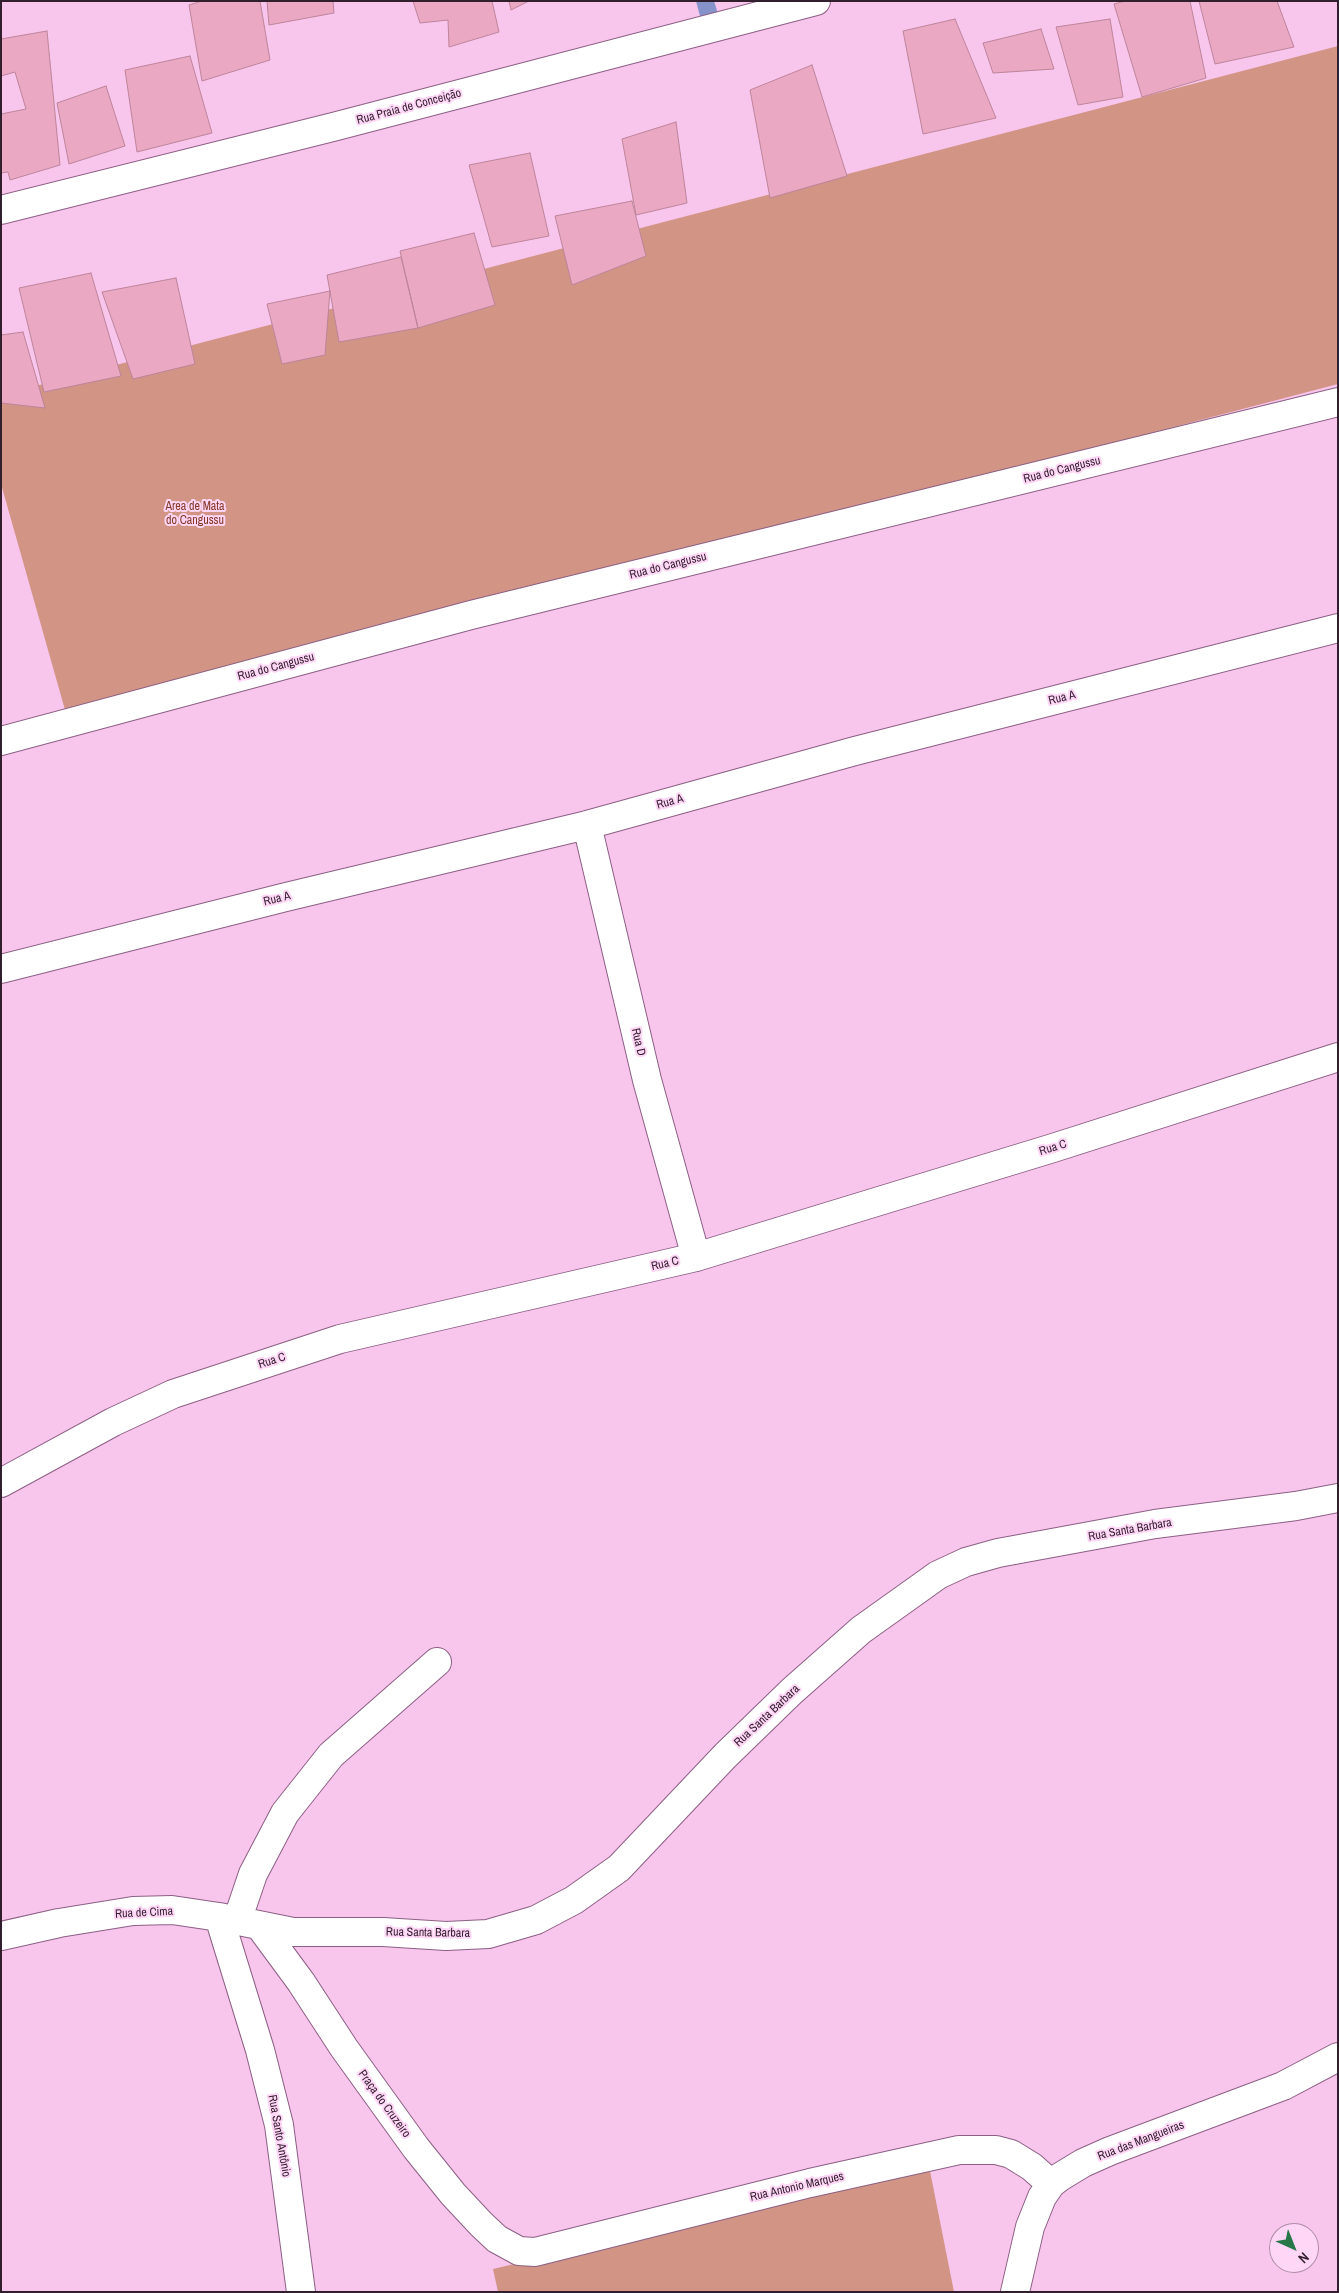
<!DOCTYPE html>
<html>
<head>
<meta charset="utf-8">
<style>
  body { margin:0 }
  #map { position:relative; width:1339px; height:2293px; overflow:hidden; background:#f8c5ed; font-family:"Archivo Narrow",sans-serif }
  canvas { display:block }
  .frame { position:absolute; inset:0; border:2px solid #321f2e; pointer-events:none }
  .north { position:absolute; left:1269px; top:2223px; width:50px; height:50px; box-sizing:border-box; background:#ffd6f6; border:1px solid #ad8da6; border-radius:50%; rotate:136deg; font-size:14px; font-weight:700; line-height:20px; text-align:center; color:#321f2e }
  .north::after { content:''; display:block; margin:auto; width:18px; height:22px; background:#277748; clip-path:polygon(50% 0,100% 100%,50% 72%,0 100%) }
</style>
</head>
<body>
<div id="map">
<canvas width="1339" height="2293"></canvas>
<div class="frame"></div>
<div class="north">N</div>
</div>
<script>
const g = document.querySelector('canvas').getContext('2d');
g.lineJoin = 'round';
function fillPath(path, color) { g.fillStyle = color; g.fill(path, 'evenodd'); }
const poly = rows => new Path2D(rows.map(r => 'M' + r).join(''));
function trace(path, color, width, dash) { g.strokeStyle = color; g.lineWidth = width; g.lineCap = dash ? 'butt' : 'round'; g.setLineDash(dash || []); g.stroke(path); }
function write(font, color, halo, rows, align = 'center') {
  g.font = font + ' "Archivo Narrow",sans-serif'; g.lineWidth = 4; g.setLineDash([]); g.textBaseline = 'middle'; g.strokeStyle = halo; g.fillStyle = color; for (const [text, x, y, turn = 0] of rows) {
    g.save(); g.translate(x, y); g.rotate((+turn || 0) * Math.PI / 180); g.textAlign = isNaN(turn) ? turn : align; if (halo) g.strokeText(text, 0, 0); g.fillText(text, 0, 0); g.restore();
  }
}
fillPath(poly([
  [1338,46,1338,384,67,717,1,484,1,395],
  [929,2166,954,2292,498,2292,493,2269]
]), '#d29485');
fillPath(poly([
  [696,1,714,1,719,17,701,20]
]), '#8693ca');
const building = poly([
  [202,1,260,1,270,60,202,81,189,5,202,1],
  [267,1,333,1,334,13,269,25,267,1],
  [413,1,492,1,499,32,449,47,448,20,420,23,413,1],
  [509,1,529,1,511,10,509,1],
  [1125,1,1190,1,1206,78,1142,97,1114,4,1125,1],
  [1199,1,1277,1,1294,47,1215,64,1199,1],
  [955,19,996,118,923,134,903,31,955,19],
  [1110,19,1123,97,1078,105,1056,27,1110,19],
  [1041,29,1054,69,993,73,983,43,1041,29],
  [47,31,60,165,10,180,8,172,1,173,1,114,26,109,15,72,1,76,1,39,47,31],
  [190,56,212,133,137,152,125,70,190,56],
  [812,65,847,176,770,198,750,90,812,65],
  [106,86,125,146,69,164,57,103,106,86],
  [676,122,687,203,636,215,622,139,676,122],
  [530,153,549,236,492,247,469,165,530,153],
  [632,201,646,256,572,285,555,216,632,201],
  [474,233,495,305,418,328,400,251,474,233],
  [401,257,418,328,339,342,327,275,401,257],
  [91,273,121,376,44,392,19,288,91,273],
  [176,278,195,364,133,379,102,292,176,278],
  [330,291,325,355,282,364,267,304,330,291],
  [23,332,45,408,1,403,1,335,23,332]
]);
fillPath(building, '#eaa8c2');
trace(building, '#bd849a', 1);
const street = poly([
  [1,210,333,127,816,1],
  [1,741,471,615,1338,402],
  [587,825,647,1080,696,1257],
  [1,969,286,897,587,825,855,751,1338,628],
  [1,1483,113,1422,173,1394,340,1339,696,1257,1053,1148,1338,1057],
  [219,1917,293,1932,383,1932,446,1936,488,1934,536,1920,574,1900,619,1868,725,1756,792,1691,861,1630,938,1575,966,1562,998,1553,1155,1524,1296,1506,1338,1498],
  [237,1921,253,1874,285,1813,331,1755,437,1662],
  [259,1925,301,1982,344,2048,416,2148,453,2194,481,2224,497,2239,519,2251,535,2252,810,2183,959,2150,996,2150,1011,2154,1032,2167,1051,2184],
  [1,1936,59,1923,133,1911,172,1910,219,1917,260,2050,279,2125,301,2292],
  [1015,2292,1030,2227,1042,2197,1051,2184,1060,2177,1083,2163,1110,2151,1283,2086,1338,2057]
]);
trace(street, '#8c6084', 30);
trace(street, '#fff', 28);
write('12px', '#321f2e', '#ffd6f6', [
  ["Rua Praia de Conceição",409,107,-15],
  ["Rua do Cangussu",1062,470,-14],
  ["Rua do Cangussu",668,566,-14],
  ["Rua do Cangussu",276,667,-15],
  ["Rua A",1062,698,-14],
  ["Rua A",670,802,-16],
  ["Rua A",277,899,-14],
  ["Rua D",638,1042,77],
  ["Rua C",1053,1148,-17],
  ["Rua C",665,1264,-13],
  ["Rua C",272,1361,-18],
  ["Rua Santa Barbara",1130,1530,-10],
  ["Rua Santa Barbara",767,1716,-43],
  ["Rua de Cima",144,1913,-3],
  ["Rua Santa Barbara",428,1933,1],
  ["Praça do Cruzeiro",384,2104,54],
  ["Rua Santo Antônio",279,2136,80],
  ["Rua das Mangueiras",1141,2141,-21],
  ["Rua Antonio Marques",797,2187,-13]
]);
write('12px', '#863726', '#ffd6f6', [
  ["Area de Mata",195,507],
  ["do Cangussu",195,521]
]);
</script>
</body>
</html>
